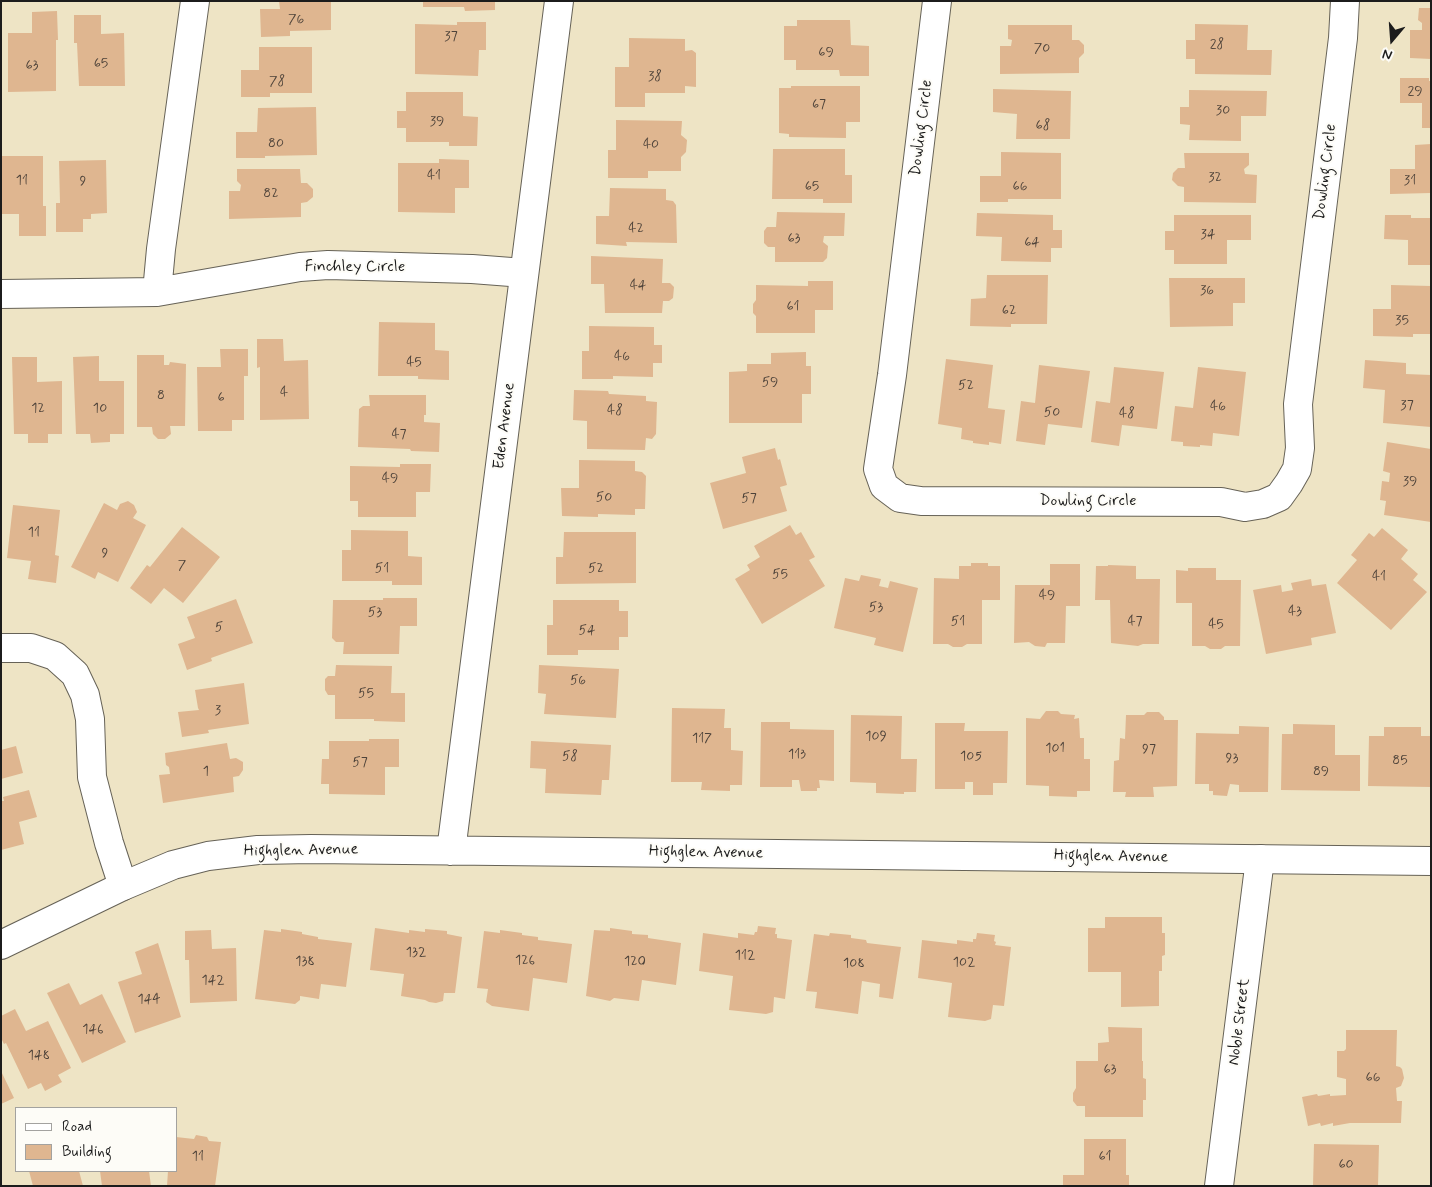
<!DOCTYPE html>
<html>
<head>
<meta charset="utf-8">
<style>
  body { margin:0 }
  #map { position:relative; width:1432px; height:1187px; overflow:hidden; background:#eee4c5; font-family:Mynerve,sans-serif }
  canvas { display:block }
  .frame { position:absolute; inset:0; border:2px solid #1c1c1c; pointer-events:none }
  .legend { position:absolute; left:15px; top:1107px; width:162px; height:65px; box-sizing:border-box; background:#fdfcf7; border:1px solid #a3a29f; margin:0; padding:6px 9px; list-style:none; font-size:15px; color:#1c1c1c }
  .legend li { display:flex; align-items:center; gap:10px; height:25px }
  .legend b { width:25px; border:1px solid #a3a29f }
  .north { position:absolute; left:1367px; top:15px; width:50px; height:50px; -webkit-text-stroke:4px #fdfcf7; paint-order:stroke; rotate:198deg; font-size:14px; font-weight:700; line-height:20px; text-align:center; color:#1c1c1c }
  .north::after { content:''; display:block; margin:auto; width:18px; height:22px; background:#1c1c1c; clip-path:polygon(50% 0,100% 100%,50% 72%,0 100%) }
</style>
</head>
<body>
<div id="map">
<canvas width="1432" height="1187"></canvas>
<div class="frame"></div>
<ul class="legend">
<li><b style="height:6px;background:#fff"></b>Road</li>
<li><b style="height:14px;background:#dfb690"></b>Building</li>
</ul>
<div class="north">N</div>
</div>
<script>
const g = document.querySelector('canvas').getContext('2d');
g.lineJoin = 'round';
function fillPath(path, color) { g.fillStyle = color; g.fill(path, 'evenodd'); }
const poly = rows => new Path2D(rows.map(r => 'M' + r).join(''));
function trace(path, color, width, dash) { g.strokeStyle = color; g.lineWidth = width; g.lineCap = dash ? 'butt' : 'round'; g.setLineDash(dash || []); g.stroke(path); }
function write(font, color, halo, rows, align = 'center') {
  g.font = font + ' Mynerve,sans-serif'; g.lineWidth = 4; g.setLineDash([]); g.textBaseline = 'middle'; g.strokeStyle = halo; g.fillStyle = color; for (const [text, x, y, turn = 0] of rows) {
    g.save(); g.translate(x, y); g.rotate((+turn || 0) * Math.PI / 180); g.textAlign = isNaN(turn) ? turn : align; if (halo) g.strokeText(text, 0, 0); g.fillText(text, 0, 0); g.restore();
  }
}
fillPath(poly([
  [279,1,331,1,331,30,290,31,290,36,261,37,260,9,280,9],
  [423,1,495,1,495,10,465,11,464,7,423,7],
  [1419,8,1431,8,1431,59,1410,58,1410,30,1422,30,1422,23,1418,20],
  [57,11,58,40,56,40,56,91,8,92,8,33,32,33,32,12],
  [74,15,101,15,101,34,124,33,125,86,79,86,77,43,74,43],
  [797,20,850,20,851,45,869,46,869,76,840,76,839,70,796,70,796,60,784,60,784,26,797,26],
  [457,22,486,22,486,50,479,50,478,76,415,74,415,24,457,25],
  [1195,24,1248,25,1247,50,1272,50,1271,75,1195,74,1195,59,1186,59,1186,40,1195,40],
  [1008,25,1072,25,1072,40,1079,40,1084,45,1084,53,1079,58,1079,73,1000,74,1000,46,1011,46,1012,40,1008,39],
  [629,38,685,39,685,51,692,50,696,53,696,87,685,86,685,93,645,93,645,107,615,107,615,67,629,67],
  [259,47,312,47,312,93,270,93,270,97,241,97,241,70,259,70],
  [1400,78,1429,78,1429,81,1431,81,1431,128,1422,128,1422,103,1400,103],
  [791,86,860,86,860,122,846,122,846,138,789,137,789,134,779,133,779,88,791,88],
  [993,89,1071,91,1070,139,1016,139,1017,114,993,112],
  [1189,90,1267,91,1266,116,1241,116,1241,141,1189,140,1190,125,1180,124,1180,107,1189,107],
  [406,92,463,92,463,116,478,117,477,146,449,146,449,142,406,142,406,128,397,128,397,111,406,111],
  [316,107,317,155,265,156,265,158,236,158,236,132,257,132,258,108],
  [616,120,682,121,681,135,687,140,686,152,681,157,681,171,648,171,648,178,608,178,608,150,616,150],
  [1431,144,1431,193,1390,194,1390,169,1415,169,1415,145],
  [773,149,845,149,845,175,852,175,852,203,823,203,823,199,772,199],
  [1001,152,1061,153,1061,199,1008,199,1008,202,980,202,980,176,1001,176],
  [1184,153,1249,153,1249,165,1244,169,1245,174,1257,175,1256,203,1184,202,1184,187,1178,186,1172,180,1173,173,1178,168,1185,168],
  [1,156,43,156,43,206,46,206,46,236,19,236,19,214,1,214],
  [439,159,469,160,469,188,455,188,455,213,398,212,398,163,439,163],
  [106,160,107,213,91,214,91,219,83,219,83,232,56,232,56,203,60,203,59,161],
  [237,169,300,169,301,183,307,183,313,189,313,197,307,202,301,203,301,217,229,219,229,191,240,191,241,185,237,181],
  [610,188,666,189,666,200,673,201,676,205,677,243,626,242,627,246,596,244,596,216,609,216],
  [777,212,845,213,844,236,824,236,823,242,828,246,827,258,823,262,775,262,775,247,768,247,764,243,764,231,767,227,776,227],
  [977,213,1053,215,1053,230,1062,230,1062,248,1051,248,1051,262,1001,261,1002,237,976,236],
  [1174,215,1251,215,1251,240,1227,240,1227,264,1174,264,1174,250,1165,250,1165,231,1174,231],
  [1385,215,1411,215,1411,218,1431,218,1431,265,1408,265,1408,240,1384,239],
  [591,256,663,259,662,283,670,283,674,287,673,298,669,301,663,301,662,313,605,313,604,284,591,284],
  [987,275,1048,275,1047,324,1011,324,1011,327,970,326,971,299,986,298],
  [1169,278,1245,278,1245,303,1233,303,1233,326,1170,327],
  [808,281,833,281,833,310,815,310,815,333,756,333,756,316,753,313,753,304,756,300,756,285,808,286],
  [1391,285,1431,286,1431,334,1413,334,1413,337,1373,336,1373,309,1391,309],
  [379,322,435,323,435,350,449,351,449,380,418,379,418,376,378,376],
  [589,326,654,327,654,345,662,345,662,363,653,363,653,377,613,376,613,379,582,379,582,351,589,351],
  [257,339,283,339,284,361,308,360,309,419,260,420,260,367,257,368],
  [220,349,248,349,248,376,244,376,244,420,232,420,232,431,198,431,197,367,221,367],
  [806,352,806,366,811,366,811,394,802,394,802,423,729,423,729,372,747,371,747,364,771,364,771,353],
  [137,355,164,355,164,365,169,365,170,362,186,364,185,426,170,426,171,434,165,439,158,439,153,434,152,427,137,427],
  [99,356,99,381,124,381,124,434,110,434,110,442,91,443,90,434,76,434,73,357],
  [12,357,37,357,37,382,62,381,62,434,48,434,48,443,28,443,28,434,14,434],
  [946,359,993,365,988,408,1005,410,1001,444,989,442,989,445,973,443,973,441,961,439,962,428,938,424],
  [1365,360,1406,363,1406,374,1431,375,1431,427,1383,423,1385,390,1363,388],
  [1039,365,1090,371,1082,428,1048,424,1045,445,1016,441,1021,401,1035,403],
  [1114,367,1164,372,1157,429,1122,425,1119,446,1091,442,1096,401,1110,403],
  [1198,367,1246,372,1239,436,1213,433,1212,446,1200,445,1200,447,1183,446,1183,442,1171,441,1175,406,1193,408],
  [574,390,608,391,609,394,646,396,646,401,657,402,656,434,652,439,646,438,645,450,587,449,587,421,573,420],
  [369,395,426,395,426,415,424,415,424,422,440,423,439,452,411,451,410,449,358,447,359,409,363,406,370,406],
  [1387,442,1431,449,1431,522,1384,515,1386,501,1380,500,1382,481,1389,482,1390,473,1383,471],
  [775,448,778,460,780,459,787,485,780,487,787,511,723,529,710,483,746,473,742,457],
  [579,460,635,461,635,471,642,472,646,476,645,509,635,509,635,515,598,514,598,517,562,516,561,488,579,488],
  [400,464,431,464,430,492,416,492,416,517,358,517,358,501,350,501,350,466,400,467],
  [128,501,134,505,137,512,133,518,146,525,118,582,98,572,95,579,71,567,104,503,117,510,120,504],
  [13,505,60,510,55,555,59,556,56,583,28,579,31,561,7,558],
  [790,525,796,535,801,532,815,557,809,560,825,586,762,624,735,579,750,570,747,565,760,557,754,546],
  [182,527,220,557,183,603,164,588,151,604,130,588,147,565,150,567],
  [1382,528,1408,550,1401,559,1418,574,1413,580,1427,592,1391,630,1337,583,1357,560,1351,555,1369,533,1374,537],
  [351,530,408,531,408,556,422,557,422,585,392,585,392,581,342,581,342,550,351,550],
  [564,532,636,532,636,583,556,584,556,557,563,557],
  [971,563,988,563,988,566,1000,566,1000,600,982,600,982,644,967,644,962,647,953,647,948,644,933,644,934,578,959,579,959,566,971,566],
  [1050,564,1080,564,1080,606,1066,606,1065,643,1047,643,1045,647,1035,646,1029,642,1014,643,1015,585,1050,585],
  [1108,565,1136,566,1136,579,1160,579,1159,644,1143,644,1138,646,1111,643,1110,600,1095,600,1096,566,1108,566],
  [1188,568,1216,568,1216,580,1241,580,1240,646,1225,646,1221,649,1210,649,1205,646,1192,646,1192,603,1176,603,1176,570,1188,571],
  [861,575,881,579,879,586,888,588,890,581,918,588,903,652,874,645,876,638,834,628,845,578,859,581],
  [1311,579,1312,586,1326,584,1336,633,1311,638,1312,645,1266,654,1253,590,1281,585,1282,592,1293,590,1291,583],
  [383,598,417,598,417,626,400,626,399,654,343,654,344,642,336,642,332,638,333,600,383,600],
  [236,599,253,643,211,658,212,661,187,670,178,644,195,638,187,617],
  [553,600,619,600,619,611,628,611,628,637,619,637,619,650,578,650,578,655,547,655,547,625,553,625],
  [336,665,392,666,391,693,405,693,405,722,374,721,374,719,335,719,335,695,328,695,325,690,325,679,328,676,335,676],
  [539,665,619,669,616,718,544,714,546,694,538,693],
  [244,683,249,724,208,730,209,733,182,737,178,712,199,710,198,708,195,690],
  [672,708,725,709,724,728,731,728,731,750,743,751,742,785,730,785,730,791,701,790,702,782,671,782],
  [1046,711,1058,711,1061,714,1075,715,1074,719,1079,718,1080,738,1084,738,1084,759,1090,759,1090,791,1077,791,1077,797,1049,796,1049,786,1026,785,1026,718,1040,719],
  [1147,712,1159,712,1164,717,1164,720,1178,720,1177,786,1153,787,1154,797,1125,797,1126,792,1113,792,1114,761,1119,760,1120,738,1125,739,1126,715,1144,715],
  [851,715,902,716,901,759,917,759,916,792,904,792,904,794,876,793,876,783,850,782],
  [761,722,790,722,790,729,834,730,834,781,819,780,820,788,817,788,817,791,801,791,799,780,792,780,792,787,760,787],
  [935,723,965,723,964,731,1008,731,1007,783,993,783,993,795,973,795,973,782,965,782,965,789,935,789],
  [1293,724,1335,725,1335,755,1360,755,1360,791,1281,790,1282,734,1293,734],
  [1239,726,1269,727,1268,792,1239,792,1239,785,1230,784,1227,796,1213,795,1213,791,1209,791,1209,784,1195,784,1196,733,1239,734],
  [1384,727,1421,727,1421,736,1431,736,1431,787,1368,786,1369,736,1384,736],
  [369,739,399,739,399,767,385,767,385,795,329,794,329,784,321,784,322,759,329,759,329,741,369,741],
  [531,741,611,745,609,780,602,780,601,795,545,793,546,769,530,768],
  [227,743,230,759,236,758,243,762,243,770,239,776,233,777,234,792,163,803,159,775,170,774,169,767,166,765,165,753],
  [16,746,23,773,1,779,1,750],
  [29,790,37,817,19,822,24,844,1,850,1,801,4,801,3,797],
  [1105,917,1162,917,1162,933,1165,933,1165,955,1162,956,1162,971,1159,971,1159,1006,1121,1007,1121,972,1088,972,1088,928,1105,928],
  [758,926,776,928,775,934,777,934,777,938,792,940,785,999,774,997,773,1012,766,1014,729,1010,733,976,699,971,703,933,738,938,738,933,754,935,755,932,757,932],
  [375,928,409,933,409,930,425,932,425,929,447,931,447,934,462,937,455,993,444,993,443,1001,436,1003,429,1002,425,1000,401,996,404,974,370,970],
  [610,928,632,931,632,934,648,935,648,938,681,943,676,985,642,980,639,1001,614,998,610,1001,586,996,594,930,610,931],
  [281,929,302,932,302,934,318,937,318,939,352,943,346,987,321,984,319,999,300,996,300,1000,295,1004,255,999,264,930,281,932],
  [211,930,212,949,236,948,237,1001,190,1003,189,960,185,960,185,931],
  [500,930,522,933,522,935,538,937,538,940,572,944,567,983,533,978,529,1011,492,1006,486,1002,488,989,477,988,484,931,500,933],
  [830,933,851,935,851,938,866,940,867,943,901,947,893,999,879,997,880,984,862,981,858,1014,815,1008,817,992,806,991,814,934,829,936],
  [977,933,995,935,994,941,996,942,995,945,1011,947,1004,1006,993,1005,991,1019,985,1021,948,1017,952,983,918,978,922,940,957,944,957,940,973,942,973,939,976,939],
  [158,943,181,1017,135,1033,118,982,142,974,135,952],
  [69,983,80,1005,102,994,126,1042,82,1063,47,993],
  [15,1009,26,1031,48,1021,71,1068,58,1075,62,1082,45,1091,41,1083,28,1089,6,1043,4,1044,1,1038,1,1016],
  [1108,1027,1142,1028,1142,1061,1143,1061,1143,1078,1146,1079,1146,1100,1143,1100,1143,1117,1085,1117,1085,1106,1077,1106,1073,1101,1073,1093,1076,1088,1076,1061,1098,1061,1098,1043,1109,1042],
  [1346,1030,1397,1030,1396,1066,1400,1067,1402,1069,1404,1078,1401,1086,1396,1088,1397,1101,1402,1101,1401,1123,1350,1123,1333,1126,1333,1123,1321,1126,1320,1123,1308,1126,1302,1097,1317,1094,1318,1096,1330,1094,1330,1096,1346,1095,1346,1079,1337,1077,1337,1051,1344,1051,1346,1049],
  [1,1071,14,1098,1,1104],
  [196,1135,207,1137,209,1141,221,1142,215,1186,167,1186,168,1171,176,1171,176,1137,194,1139],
  [1084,1139,1126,1139,1126,1175,1129,1175,1129,1186,1063,1186,1063,1175,1084,1175],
  [1314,1144,1379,1145,1378,1186,1313,1186],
  [29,1171,79,1171,83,1186,33,1186],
  [100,1171,149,1171,151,1186,102,1186]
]), '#dfb690');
const minor = poly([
  [937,1,892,375,878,469,884,486,900,498,921,501,1221,502,1245,507,1263,504,1279,497,1289,483,1297,469,1300,448,1298,404,1343,38,1345,1],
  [157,292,161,249,195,1],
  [1,294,157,292,300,267,328,265,472,269,524,273],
  [1,648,31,648,55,656,75,674,85,695,90,719,92,777,109,843,123,886],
  [1219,1186,1260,859]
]);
const tertiary = poly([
  [451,851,559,1],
  [1,945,123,886,173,865,208,856,258,850,311,849,1431,861]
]);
trace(minor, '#666257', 30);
trace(tertiary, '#666257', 30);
trace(minor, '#fff', 28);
trace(tertiary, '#fff', 28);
write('14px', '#4d4239', null, [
  ["76",296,20],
  ["37",451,37],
  ["28",1217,45],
  ["70",1042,49],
  ["69",826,53],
  ["65",101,64],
  ["63",32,66],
  ["38",655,77],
  ["78",277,82],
  ["29",1415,92],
  ["67",819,105],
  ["30",1223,111],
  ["39",437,122],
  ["68",1043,126],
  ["80",276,144],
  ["40",651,145],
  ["41",434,176],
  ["32",1215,178],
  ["11",22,181],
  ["31",1410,181],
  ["9",83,182],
  ["65",812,187],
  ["66",1020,187],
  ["82",271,194],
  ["42",636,229],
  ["34",1208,235],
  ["63",794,239],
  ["64",1032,243],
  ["44",638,286],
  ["36",1207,291],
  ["61",793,307],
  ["62",1009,311],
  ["35",1402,321],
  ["46",622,357],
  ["45",414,363],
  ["59",770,383],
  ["52",966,386],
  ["4",284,393],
  ["8",161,396],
  ["6",221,398],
  ["37",1407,406],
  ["46",1218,407],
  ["12",38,409],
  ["10",100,409],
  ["48",615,411],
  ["50",1052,413],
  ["48",1127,414],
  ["47",399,435],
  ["49",390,479],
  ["39",1410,482],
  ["50",604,498],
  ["57",749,499],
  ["11",34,533],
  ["9",105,554],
  ["7",182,566],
  ["51",382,569],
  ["52",596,569],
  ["55",780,575],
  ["41",1379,577],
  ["49",1047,596],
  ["53",876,608],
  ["43",1295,612],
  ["53",375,613],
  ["51",958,622],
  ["47",1135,622],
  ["45",1216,625],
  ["5",219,628],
  ["54",587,631],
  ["56",578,681],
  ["55",366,694],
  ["3",218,711],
  ["109",876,737],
  ["117",702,739],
  ["101",1055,749],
  ["97",1149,750],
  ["113",797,755],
  ["58",570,757],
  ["105",971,757],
  ["93",1232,759],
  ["85",1400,761],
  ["57",360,763],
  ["1",206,772],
  ["89",1321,772],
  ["132",416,953],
  ["112",745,956],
  ["126",525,961],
  ["138",305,962],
  ["120",635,962],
  ["102",964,963],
  ["108",854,964],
  ["142",213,981],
  ["144",149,1000],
  ["146",93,1030],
  ["148",39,1056],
  ["63",1110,1070],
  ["66",1373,1078],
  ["11",198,1157],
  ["61",1105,1157],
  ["60",1346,1165]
]);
write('16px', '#1c1c1c', '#fdfcf7', [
  ["Dowling Circle",922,128,-83],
  ["Dowling Circle",1326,172,-83],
  ["Finchley Circle",355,268],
  ["Eden Avenue",505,426,-83],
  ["Dowling Circle",1088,502],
  ["Highglen Avenue",301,851,-1],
  ["Highglen Avenue",706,853,1],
  ["Highglen Avenue",1111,857,1],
  ["Noble Street",1240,1022,-83]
]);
</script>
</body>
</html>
